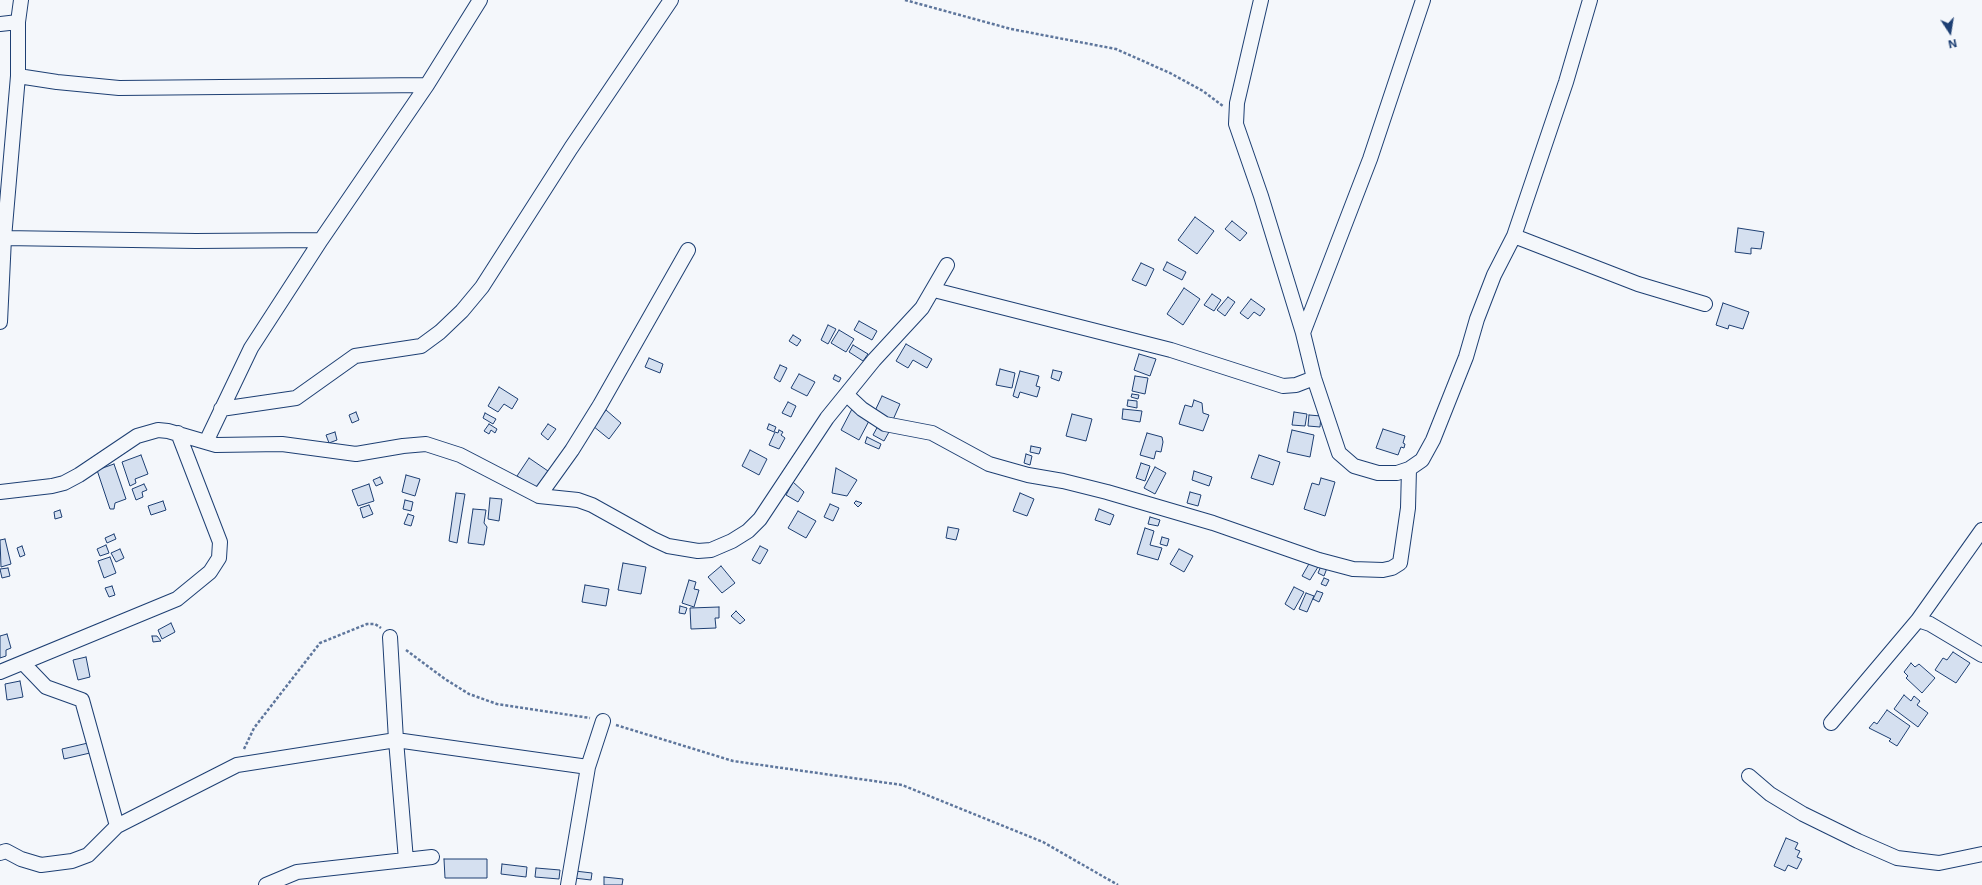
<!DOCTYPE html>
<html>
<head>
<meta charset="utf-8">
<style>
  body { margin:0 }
  #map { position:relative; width:1982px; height:885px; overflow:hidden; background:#f4f7fb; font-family:Inter,sans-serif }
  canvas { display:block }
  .north { position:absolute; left:1930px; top:12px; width:40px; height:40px; -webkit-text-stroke:3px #f4f7fb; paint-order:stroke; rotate:168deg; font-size:11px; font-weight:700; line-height:16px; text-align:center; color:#1d3f73 }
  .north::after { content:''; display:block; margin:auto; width:14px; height:18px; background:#1d3f73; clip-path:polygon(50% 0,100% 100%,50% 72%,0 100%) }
</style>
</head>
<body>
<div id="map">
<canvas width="1982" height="885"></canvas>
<div class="north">N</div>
</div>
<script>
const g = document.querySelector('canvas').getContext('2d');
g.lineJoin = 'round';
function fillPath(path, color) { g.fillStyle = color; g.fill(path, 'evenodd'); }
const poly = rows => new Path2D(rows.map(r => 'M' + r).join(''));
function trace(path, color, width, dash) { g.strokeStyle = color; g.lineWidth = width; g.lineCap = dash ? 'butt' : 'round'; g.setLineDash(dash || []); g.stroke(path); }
const building = poly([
  [1195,217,1214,231,1197,254,1178,240,1195,217],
  [1232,221,1247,233,1240,241,1225,229,1232,221],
  [1738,228,1764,232,1761,249,1751,248,1751,254,1735,252,1738,228],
  [1167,262,1186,272,1182,280,1163,270,1167,262],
  [1141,263,1154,269,1146,286,1132,280,1141,263],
  [1184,288,1200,299,1183,325,1167,314,1184,288],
  [1212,294,1221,300,1214,311,1204,305,1212,294],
  [1228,297,1235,302,1225,316,1217,310,1228,297],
  [1251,299,1265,309,1260,316,1254,312,1248,319,1240,313,1251,299],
  [1723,303,1749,312,1743,329,1729,325,1728,329,1716,325,1723,303],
  [859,321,877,331,872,340,854,330,859,321],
  [828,325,836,329,828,344,821,340,828,325],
  [839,330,854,339,846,352,831,343,839,330],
  [793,335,801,340,797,346,789,341,793,335],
  [906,344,932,359,927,368,913,360,908,368,896,361,906,344],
  [853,345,868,354,863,361,849,352,853,345],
  [1139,354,1156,359,1150,376,1134,370,1139,354],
  [649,358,663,364,660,373,645,367,649,358],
  [780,365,787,368,780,382,774,378,780,365],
  [1000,369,1015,373,1012,388,996,385,1000,369],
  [1053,370,1062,372,1059,381,1051,378,1053,370],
  [1020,371,1039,376,1036,386,1040,387,1037,397,1020,392,1018,398,1013,396,1020,371],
  [799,374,815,382,807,396,791,388,799,374],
  [835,375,841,378,839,382,833,379,835,375],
  [1135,376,1148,378,1145,394,1132,391,1135,376],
  [499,387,518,399,512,409,504,404,498,412,488,406,499,387],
  [1132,394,1139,395,1138,399,1131,397,1132,394],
  [882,396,900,404,892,422,874,413,882,396],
  [1128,400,1137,401,1137,408,1127,406,1128,400],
  [1194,400,1202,403,1203,413,1209,415,1203,431,1179,424,1185,405,1192,407,1194,400],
  [788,402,796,406,791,417,782,413,788,402],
  [852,409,870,419,859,440,841,430,852,409],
  [1123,409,1142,411,1140,422,1122,419,1123,409],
  [606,410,621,423,609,439,593,426,606,410],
  [356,412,359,420,352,423,349,415,356,412],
  [1294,412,1307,414,1305,426,1292,425,1294,412],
  [485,413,496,419,493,424,483,418,485,413],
  [1072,414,1092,419,1086,441,1066,436,1072,414],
  [1309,415,1321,416,1320,427,1308,426,1309,415],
  [489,424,497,429,495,433,491,430,489,434,484,431,489,424],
  [548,424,556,429,548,440,541,434,548,424],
  [769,424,776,427,774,432,767,429,769,424],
  [878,426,889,432,884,441,873,435,878,426],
  [1383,429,1405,436,1403,443,1405,444,1404,448,1401,447,1398,455,1376,448,1383,429],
  [779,430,783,432,781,435,785,438,779,449,769,445,775,432,778,433,779,430],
  [1292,430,1314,435,1310,457,1287,452,1292,430],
  [335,432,337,440,329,443,326,435,335,432],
  [1147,433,1162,437,1163,442,1161,452,1156,451,1154,459,1140,455,1147,433],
  [867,437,881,444,879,449,865,443,867,437],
  [1031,446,1041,448,1039,454,1030,452,1031,446],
  [750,450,767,459,759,475,742,466,750,450],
  [1026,454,1032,456,1030,465,1024,463,1026,454],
  [141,455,148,474,135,479,136,483,130,486,122,462,141,455],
  [1259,455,1280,462,1273,485,1251,478,1259,455],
  [529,458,548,471,536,488,517,476,529,458],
  [1141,463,1150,466,1145,481,1136,478,1141,463],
  [114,464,126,499,115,503,114,509,110,509,97,470,114,464],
  [1155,467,1166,473,1155,494,1144,488,1155,467],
  [836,468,857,480,847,496,832,493,836,468],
  [1194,471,1212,477,1209,486,1192,480,1194,471],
  [406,475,420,479,415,496,402,492,406,475],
  [380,477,383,483,376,486,373,480,380,477],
  [1321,478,1335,482,1325,516,1304,509,1312,483,1319,485,1321,478],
  [793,482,804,492,798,502,786,495,793,482],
  [144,484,147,490,142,492,143,497,136,500,132,489,144,484],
  [369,484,374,501,358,506,352,490,369,484],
  [1190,492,1201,495,1198,506,1187,503,1190,492],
  [456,493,465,494,457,543,449,541,456,493],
  [1020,493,1034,499,1027,516,1013,511,1020,493],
  [490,498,502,499,499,521,488,519,490,498],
  [405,500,413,502,411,511,403,509,405,500],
  [163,501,166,510,151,515,148,506,163,501],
  [856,501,862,503,858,507,854,503,856,501],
  [830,504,839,508,833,521,824,517,830,504],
  [369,505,373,514,363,518,360,508,369,505],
  [473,509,486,510,484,523,487,527,484,545,468,543,473,509],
  [1099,509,1114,515,1110,525,1095,520,1099,509],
  [60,510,62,517,55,519,54,512,60,510],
  [798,511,816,521,806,538,788,528,798,511],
  [408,514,414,516,411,526,404,524,408,514],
  [1150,517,1160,520,1158,526,1148,524,1150,517],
  [948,527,959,529,956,540,946,538,948,527],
  [1145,528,1154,531,1150,545,1162,548,1158,560,1137,554,1145,528],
  [114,534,116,539,107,543,105,538,114,534],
  [1162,537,1169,539,1167,546,1160,544,1162,537],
  [5,539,11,564,1,567,0,540,5,539],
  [106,545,109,553,100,556,97,549,106,545],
  [22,546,25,555,20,557,17,548,22,546],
  [760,546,768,550,760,564,752,560,760,546],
  [120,549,124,558,116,562,111,553,120,549],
  [1179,549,1193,556,1184,572,1170,564,1179,549],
  [110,557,116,573,104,578,98,561,110,557],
  [1310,562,1318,567,1310,580,1302,576,1310,562],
  [623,563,646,567,641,594,618,590,623,563],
  [721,566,735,583,722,593,708,577,721,566],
  [1321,566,1327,568,1324,576,1318,573,1321,566],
  [8,568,10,576,2,578,0,569,8,568],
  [1324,578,1329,580,1326,586,1321,584,1324,578],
  [689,580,696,582,694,589,699,590,694,607,682,603,689,580],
  [585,585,609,589,606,606,582,602,585,585],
  [112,586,115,595,109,597,105,588,112,586],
  [1294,587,1304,592,1294,610,1285,604,1294,587],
  [1317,591,1323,593,1319,602,1313,599,1317,591],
  [1306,593,1314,596,1307,612,1299,609,1306,593],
  [680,606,687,608,685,614,679,613,680,606],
  [719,607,719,618,715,618,716,628,691,629,690,608,719,607],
  [736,611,745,620,740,624,731,616,736,611],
  [171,623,175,632,162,639,158,630,171,623],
  [7,634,11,648,6,650,6,656,0,658,0,636,7,634],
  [152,636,157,636,161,641,153,642,152,636],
  [1953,652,1970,663,1956,683,1935,670,1943,658,1947,660,1953,652],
  [86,657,90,677,78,680,73,660,86,657],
  [1911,663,1915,667,1919,664,1935,678,1922,693,1906,678,1908,676,1904,672,1911,663],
  [20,681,23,697,7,700,5,684,20,681],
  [1904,695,1911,701,1914,696,1920,701,1917,705,1928,713,1918,727,1894,709,1904,695],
  [1887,710,1910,726,1897,746,1889,741,1891,739,1869,728,1874,722,1877,724,1887,710],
  [88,743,90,753,64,759,62,749,88,743],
  [1786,838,1798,843,1795,849,1800,851,1797,857,1802,859,1797,869,1788,865,1785,871,1774,866,1786,838],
  [444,859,487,859,487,878,445,878,444,859],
  [502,864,527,867,526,877,501,874,502,864],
  [536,868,560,870,559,879,535,877,536,868],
  [575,871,592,873,591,880,574,878,575,871],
  [604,877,623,879,622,885,604,885,604,877]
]);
fillPath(building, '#d5e0f0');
trace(building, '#1d3f73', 1);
const street = poly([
  [1261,0,1237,103,1236,124,1261,196,1303,333,1314,378,1339,453,1354,466,1378,473,1397,473,1409,469,1422,460,1433,440,1466,357,1477,319,1494,275,1514,236,1566,82,1590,0],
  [0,24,18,22,21,0],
  [18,76,57,82,119,88,427,85],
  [1514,236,1638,284,1705,304],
  [4,238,196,241,321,240],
  [934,290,1171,350,1283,386,1296,385,1314,378],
  [0,322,4,238,18,76,18,22],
  [1303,333,1370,159,1423,0],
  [847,395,862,409,885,424,932,433,989,464,1028,475,1063,481,1107,492,1213,523,1319,560,1353,569,1383,570,1392,568,1400,563,1408,508,1409,469],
  [221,409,296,398,355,356,421,346,440,332,462,311,482,287,571,148,671,0],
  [206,442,251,348,321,240,427,85,480,0],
  [0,492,52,486,64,483,79,475,137,436,158,430,168,431,216,445,282,444,356,454,403,446,426,444,460,455,539,496,578,500,592,505,653,539,668,546,698,551,711,550,732,541,748,531,760,519,827,418,874,360,922,308,947,265],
  [539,496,572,450,600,405,688,250],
  [1918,620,1930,624,1982,655],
  [390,637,396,740,406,860],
  [23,663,46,687,82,700,117,826],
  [0,672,177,599,210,572,219,558,220,542,178,433],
  [1831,723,1918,620,1982,530],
  [1749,776,1770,794,1803,814,1858,841,1897,858,1939,863,1982,854],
  [0,853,6,851,21,859,41,865,72,861,88,855,117,826,237,765,396,740,588,767],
  [266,885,297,872,432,857],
  [568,885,588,767,603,721]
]);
trace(street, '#1d3f73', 16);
trace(poly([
  [905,0,1011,29,1116,49,1170,73,1203,91,1223,106],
  [406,650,445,679,469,694,497,704,590,718],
  [616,725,733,761,902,785,1043,842,1118,885],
  [244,749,254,728,320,643,367,624,375,624,381,628]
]), '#5e769c', 2.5, [3, 2]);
trace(street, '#f4f7fb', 14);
</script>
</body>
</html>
